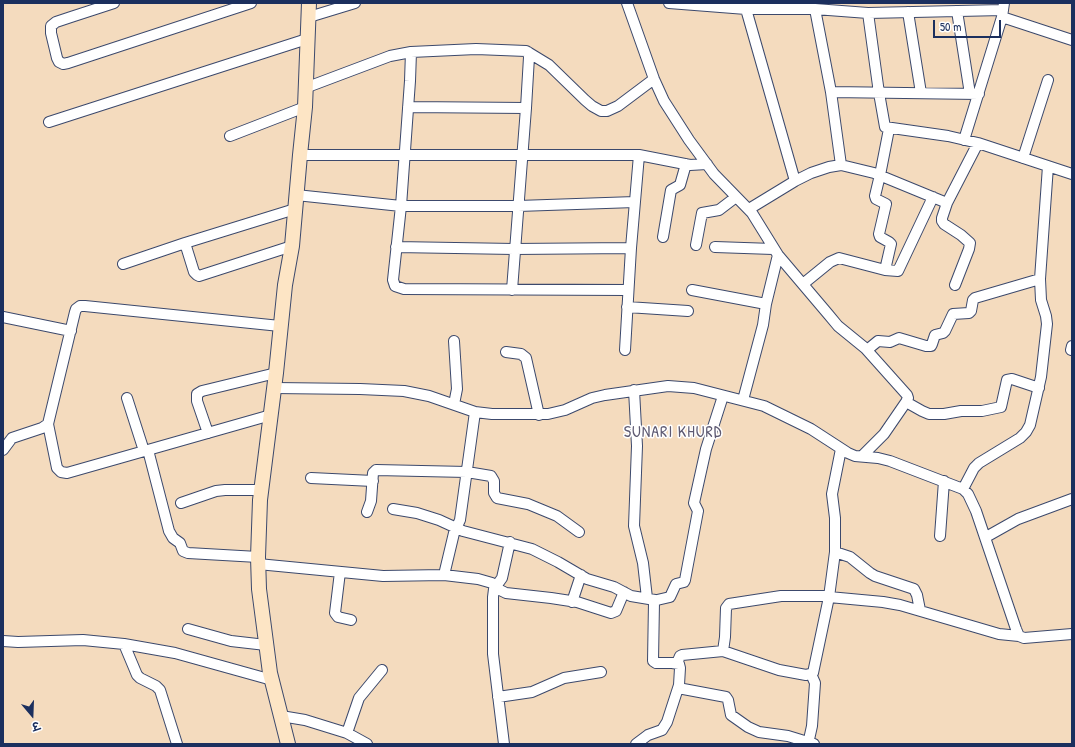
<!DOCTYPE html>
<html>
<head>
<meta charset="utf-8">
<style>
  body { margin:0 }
  #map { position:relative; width:1075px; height:747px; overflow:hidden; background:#f4dbbe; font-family:"Patrick Hand","Playpen Sans Deva",sans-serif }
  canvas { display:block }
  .frame { position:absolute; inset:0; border:4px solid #1b2f5e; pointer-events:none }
  .north { position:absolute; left:12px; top:695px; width:40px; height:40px; -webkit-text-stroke:3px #fff; paint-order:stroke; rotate:161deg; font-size:11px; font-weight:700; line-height:16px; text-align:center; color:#1b2f5e }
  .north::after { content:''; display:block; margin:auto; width:14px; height:18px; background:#1b2f5e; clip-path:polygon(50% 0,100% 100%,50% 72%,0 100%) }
  .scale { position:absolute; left:933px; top:20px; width:68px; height:18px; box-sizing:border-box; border:2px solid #1b2f5e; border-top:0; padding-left:5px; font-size:12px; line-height:14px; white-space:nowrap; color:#1b2f5e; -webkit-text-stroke:3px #fff; paint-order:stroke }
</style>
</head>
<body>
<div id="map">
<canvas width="1075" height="747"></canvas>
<div class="frame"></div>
<div class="north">उ</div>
<div class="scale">50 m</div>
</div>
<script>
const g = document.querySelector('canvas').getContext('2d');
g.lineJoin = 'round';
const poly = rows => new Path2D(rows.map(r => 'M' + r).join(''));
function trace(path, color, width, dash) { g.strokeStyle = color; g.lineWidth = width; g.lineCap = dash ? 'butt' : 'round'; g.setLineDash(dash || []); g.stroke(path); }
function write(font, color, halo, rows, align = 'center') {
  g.font = font + ' "Patrick Hand",sans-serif'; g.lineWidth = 3; g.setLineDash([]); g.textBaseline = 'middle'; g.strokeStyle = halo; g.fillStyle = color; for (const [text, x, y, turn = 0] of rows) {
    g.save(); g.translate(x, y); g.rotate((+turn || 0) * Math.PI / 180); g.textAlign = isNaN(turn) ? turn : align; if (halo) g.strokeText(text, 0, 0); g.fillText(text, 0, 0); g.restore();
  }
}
const street = poly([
  [114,3,71,17,56,22,51,26,51,33,57,58,59,62,63,64,68,63,251,3],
  [627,3,654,79,664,101,689,140,714,174,752,213,778,255,828,314,838,326,865,348,907,395,908,398,906,402,884,434,862,456],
  [669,3,746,9,815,9,868,13,1003,10],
  [746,9,795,181],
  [815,9,831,92,841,165],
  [957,11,970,94],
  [908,12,921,93],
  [868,13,879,93,885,127,948,136,978,143,1072,174],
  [309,17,355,3],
  [1002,17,1072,40],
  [411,52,410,81,401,206,393,280,395,286,404,289,628,290],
  [305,88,390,56,411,52,476,49,526,51,549,65,585,100,592,106,601,111,607,111,618,106,654,79],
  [831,92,979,94],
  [408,107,526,108],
  [49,122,307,39],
  [230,136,305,107],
  [964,140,1002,17,1004,3],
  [300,155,639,155,690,165,707,164],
  [1023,158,1048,80],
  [296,195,401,206,518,206,635,202],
  [749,209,795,181,811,173,829,167,841,165,874,173,947,203],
  [663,237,671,190,680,185,686,164],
  [185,243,194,272,197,275,199,276,292,246],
  [696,245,702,213,719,210,736,197],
  [396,247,514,249,631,248],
  [715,247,773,249],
  [123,264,185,243,295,209],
  [885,270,891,244,889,242,880,237,879,234,886,204,876,199,875,196,880,175,889,129],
  [803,284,830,262,839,258,885,270,898,271,933,197],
  [955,285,969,249,970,243,961,235,944,224,942,221,942,218,947,203,978,143],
  [512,290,526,108,529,57,528,52],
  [692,290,766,304],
  [627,307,688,311],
  [3,317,71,331],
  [454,341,457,389,454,404],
  [625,350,631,248,639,155],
  [867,350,878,341,890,342,899,338,926,346,931,346,932,344,935,335,943,333,945,331,953,314,969,313,971,311,973,300,975,298,1040,279],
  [1071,350,1072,346],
  [506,352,521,354,526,358,539,415],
  [274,388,360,389,404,391,429,396,475,412,492,414,548,414,565,410,592,398,605,395,668,386,694,388,764,406,811,429,848,453,855,456,878,458,890,461,963,489,968,494,976,511,1016,629,1019,636,1024,638,1072,634],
  [634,390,637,446,634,526,643,563,647,598],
  [127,398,144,451],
  [743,400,763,325,766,304,778,255],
  [906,402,922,411,929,414,944,414,961,411,982,411,1001,407,1007,380,1012,379,1039,388],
  [48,424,57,468,61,472,67,473,271,415],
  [208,433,197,401,197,394,202,391,276,373],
  [3,450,12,438,42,428,48,424,75,312,76,309,80,306,85,306,280,326],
  [148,450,169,531,173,538,180,543,183,551,188,553,258,557],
  [311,478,373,481],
  [963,489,974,468,979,463,1020,438,1026,432,1030,425,1041,377,1047,324,1046,316,1041,300,1040,279,1048,166],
  [181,503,216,491,225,490,262,490],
  [393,509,417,513,439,520,463,531,532,549,558,562,587,579,614,587,631,596,655,600],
  [367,512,371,501,373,473,376,470,467,472,491,476,494,481,494,493,497,498,528,504,557,516,579,532],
  [940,536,944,481],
  [986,537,1018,519,1072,499],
  [835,552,850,557,870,573,875,576,914,589,917,595,920,610],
  [258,564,383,576,444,575,478,579,492,583,500,590,506,593,551,598,577,602,611,613,616,611,624,592],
  [340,572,335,613,338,617,351,620],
  [444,575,454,533,460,520,475,412],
  [829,597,883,602,900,605,999,634,1019,636],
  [572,602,581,575],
  [188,629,231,641,266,645],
  [3,641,18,642,83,640,124,644,175,653,272,680],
  [124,644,137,675,140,678,156,686,160,690,177,744],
  [723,651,725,637,726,608,729,604,781,596,829,596],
  [677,663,680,656,682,655,723,651,779,670,806,675,813,673,829,597,835,552,835,518,832,494,841,449],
  [678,688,726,697,728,700,731,715,748,727,759,732,788,736,814,744],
  [498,697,532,692,564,678,601,672],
  [281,716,305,720,347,733,367,744],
  [347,733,359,698,382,670],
  [504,744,493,654,493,597,494,589,502,578,510,542],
  [636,744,648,735,662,730,667,722,679,685,680,668,679,664,672,663,656,663,653,661,654,602,657,600,670,597,676,584,684,582,685,580,698,511,694,503,706,449,723,396],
  [808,744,812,726,815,683,811,674]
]);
const secondary = poly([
  [288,744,270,673,259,589,258,557,260,500,276,373,285,285,292,246,300,155,305,107,309,3]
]);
trace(street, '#3c496c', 12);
trace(secondary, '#3c496c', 16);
trace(street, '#fff', 10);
trace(secondary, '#fde5c5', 14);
g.letterSpacing = '1px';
write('16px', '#5e5a72', '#fff', [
  ["SUNARI KHURD",673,433]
]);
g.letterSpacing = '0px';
</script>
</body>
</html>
